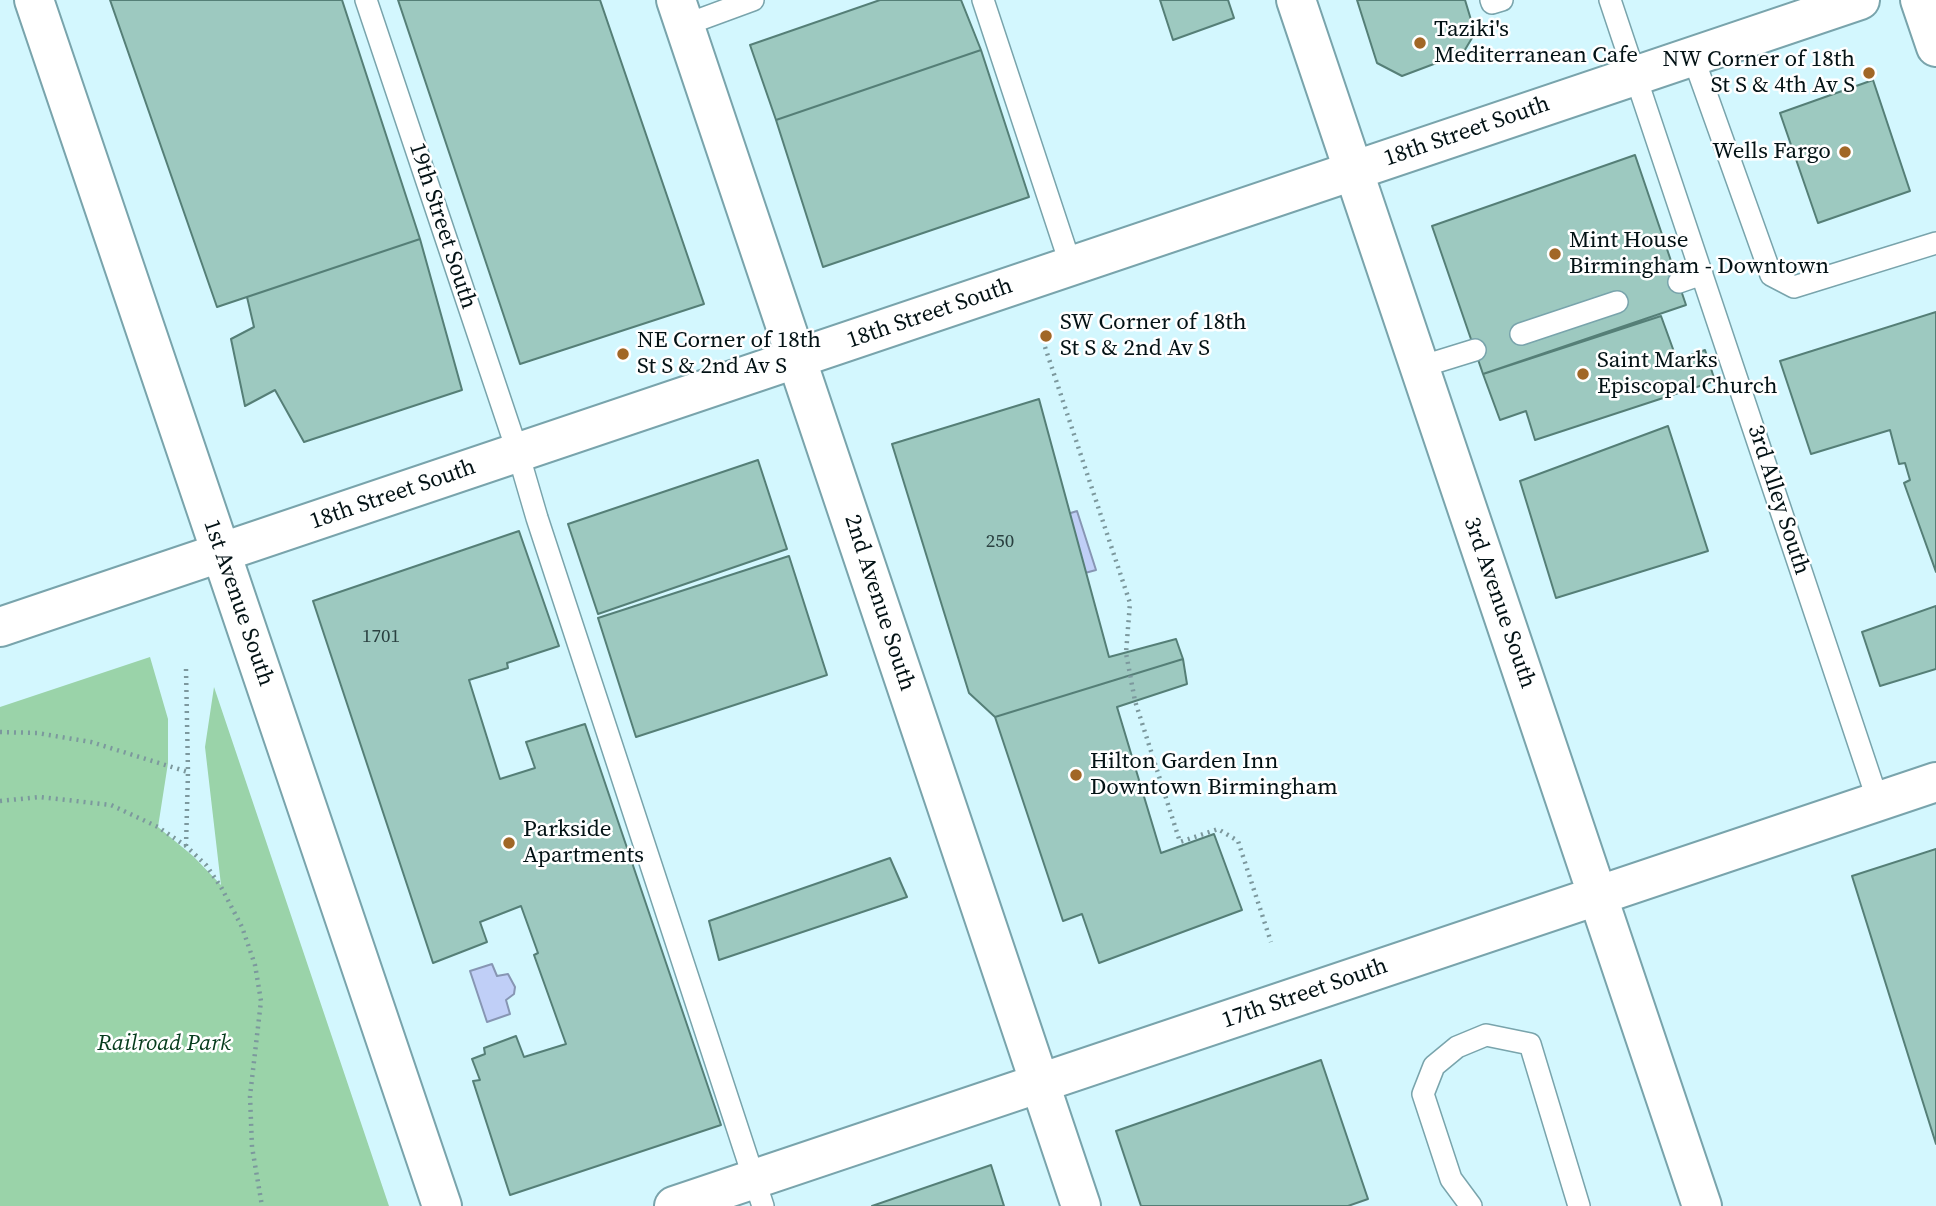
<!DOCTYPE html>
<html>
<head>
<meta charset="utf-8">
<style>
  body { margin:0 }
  canvas { display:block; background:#d3f7fe }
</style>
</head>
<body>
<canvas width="1936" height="1206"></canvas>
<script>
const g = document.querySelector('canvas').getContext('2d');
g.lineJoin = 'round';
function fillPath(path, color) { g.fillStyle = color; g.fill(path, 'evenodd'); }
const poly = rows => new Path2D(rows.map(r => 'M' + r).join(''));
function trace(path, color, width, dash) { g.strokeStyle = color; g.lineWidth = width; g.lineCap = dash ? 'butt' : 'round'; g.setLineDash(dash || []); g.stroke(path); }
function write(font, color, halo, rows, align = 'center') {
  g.font = font + ' "Source Serif 4",serif'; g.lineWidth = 5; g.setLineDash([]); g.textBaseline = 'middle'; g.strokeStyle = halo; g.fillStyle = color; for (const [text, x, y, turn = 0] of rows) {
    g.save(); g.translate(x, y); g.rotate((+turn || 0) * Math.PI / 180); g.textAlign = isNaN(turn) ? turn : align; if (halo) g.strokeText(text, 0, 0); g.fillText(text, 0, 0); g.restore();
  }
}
fillPath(poly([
  [150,657,168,719,168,763,158,827,193,856,221,885,205,747,214,687,389,1206,0,1206,0,707]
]), '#9ad3a9');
const water = poly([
  [1077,511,1096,570,1074,576,1055,518,1077,511],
  [492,964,497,976,508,974,515,987,514,994,506,1000,510,1014,487,1022,470,971,492,964]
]);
fillPath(water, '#c0cff7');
trace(water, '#8796b3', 2);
const building = poly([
  [110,0,342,0,420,239,217,307,110,0],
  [398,0,600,0,704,304,520,364,398,0],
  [880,0,961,0,981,50,776,120,750,45,880,0],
  [1160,0,1228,0,1234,18,1173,40,1160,0],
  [1357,0,1465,0,1475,33,1463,53,1402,76,1377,63,1357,0],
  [981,50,1029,197,823,267,776,120,981,50],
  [1873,80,1910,191,1818,223,1780,113,1873,80],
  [1635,155,1686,305,1483,374,1432,226,1635,155],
  [420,239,462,390,304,442,275,390,245,406,231,339,254,327,247,297,420,239],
  [1936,312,1936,572,1904,483,1910,480,1905,463,1899,464,1890,430,1811,454,1780,361,1936,312],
  [1661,316,1677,360,1705,350,1715,381,1535,440,1526,411,1500,420,1483,374,1661,316],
  [1039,399,1109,657,1176,639,1183,659,995,717,969,693,892,444,1039,399],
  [1668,426,1708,551,1556,598,1520,481,1668,426],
  [758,460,787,549,598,614,568,524,758,460],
  [519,531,559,646,507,663,508,668,469,680,500,779,535,768,526,742,585,724,721,1125,510,1195,473,1081,480,1080,472,1059,485,1054,484,1048,516,1036,524,1057,566,1044,534,955,538,953,521,906,480,922,487,942,433,963,313,601,519,531],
  [789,556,827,675,636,737,598,618,789,556],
  [1936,606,1936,669,1880,686,1862,632,1936,606],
  [1183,659,1187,684,1117,707,1161,853,1214,834,1242,910,1099,963,1082,914,1063,921,995,717,1183,659],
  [1936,849,1936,1144,1852,876,1936,849],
  [890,858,907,897,719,960,709,921,890,858],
  [1321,1060,1368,1199,1348,1206,1141,1206,1116,1131,1321,1060],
  [991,1165,1004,1206,872,1206,991,1165]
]);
fillPath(building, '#9dc9c0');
trace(building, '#557f77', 2);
const lane = poly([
  [366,0,518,453,537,518,763,1206],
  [983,0,1071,266],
  [1491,0,1492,3,1502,0],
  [1610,0,1878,801],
  [685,25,753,0],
  [1693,57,1771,275,1794,287,1936,243],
  [1679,282,1702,274],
  [1521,334,1617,302],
  [1420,367,1475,350],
  [1471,1206,1451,1179,1423,1094,1434,1066,1457,1047,1486,1035,1530,1044,1579,1206]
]);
const street = poly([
  [0,627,1860,0]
]);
const secondary = poly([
  [34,0,442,1206],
  [676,0,1081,1206],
  [1296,0,1702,1206],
  [1920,0,1936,47],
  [674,1206,1936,782]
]);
trace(lane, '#79a4ac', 24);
trace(street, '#79a4ac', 42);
trace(secondary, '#79a4ac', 42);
trace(poly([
  [1045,347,1130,603,1126,653,1135,701,1180,842,1218,829,1238,841,1271,942],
  [0,732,37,733,91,742,188,772],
  [0,801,40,797,111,805,158,827,186,846,206,865,221,887,242,927,255,965,261,1001,250,1096,252,1147,262,1206],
  [186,846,188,772,186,669]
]), '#7c989d', 4.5, [2, 5]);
trace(lane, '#fff', 21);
trace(street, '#fff', 38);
trace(secondary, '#fff', 38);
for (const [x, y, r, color] of [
  [1420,43,7,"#a16726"],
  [1869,73,7,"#a16726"],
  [1845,152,7,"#a16726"],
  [1555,254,7,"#a16726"],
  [1046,336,7,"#a16726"],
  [623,354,7,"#a16726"],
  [1583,374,7,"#a16726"],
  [1076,775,7,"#a16726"],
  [509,843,7,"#a16726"]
]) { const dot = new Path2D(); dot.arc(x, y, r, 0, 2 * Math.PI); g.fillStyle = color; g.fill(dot); trace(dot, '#fff', 2.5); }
write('19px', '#2a4040', null, [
  ["250",1000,542],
  ["1701",381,637]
]);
write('23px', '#031215', '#fff', [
  ["Taziki's",1434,30],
  ["Mediterranean Cafe",1434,56],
  ["NW Corner of 18th",1855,60,"right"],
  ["St S & 4th Av S",1855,86,"right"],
  ["Wells Fargo",1831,152,"right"],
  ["Mint House",1569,241],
  ["Birmingham - Downtown",1569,267],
  ["SW Corner of 18th",1060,323],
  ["St S & 2nd Av S",1060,349],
  ["NE Corner of 18th",637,341],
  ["St S & 2nd Av S",637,367],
  ["Saint Marks",1597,361],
  ["Episcopal Church",1597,387],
  ["Hilton Garden Inn",1090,762],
  ["Downtown Birmingham",1090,788],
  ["Parkside",523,830],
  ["Apartments",523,856]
], 'left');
write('23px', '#031215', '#fff', [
  ["18th Street South",1467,132,-19],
  ["19th Street South",442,226,72],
  ["18th Street South",930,314,-19],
  ["18th Street South",393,495,-19],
  ["3rd Alley South",1778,500,72],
  ["1st Avenue South",238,603,71],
  ["2nd Avenue South",879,603,72],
  ["3rd Avenue South",1499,603,71],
  ["17th Street South",1305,994,-19]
]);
write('italic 23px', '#053b1c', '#fff', [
  ["Railroad Park",164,1044]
]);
</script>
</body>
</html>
